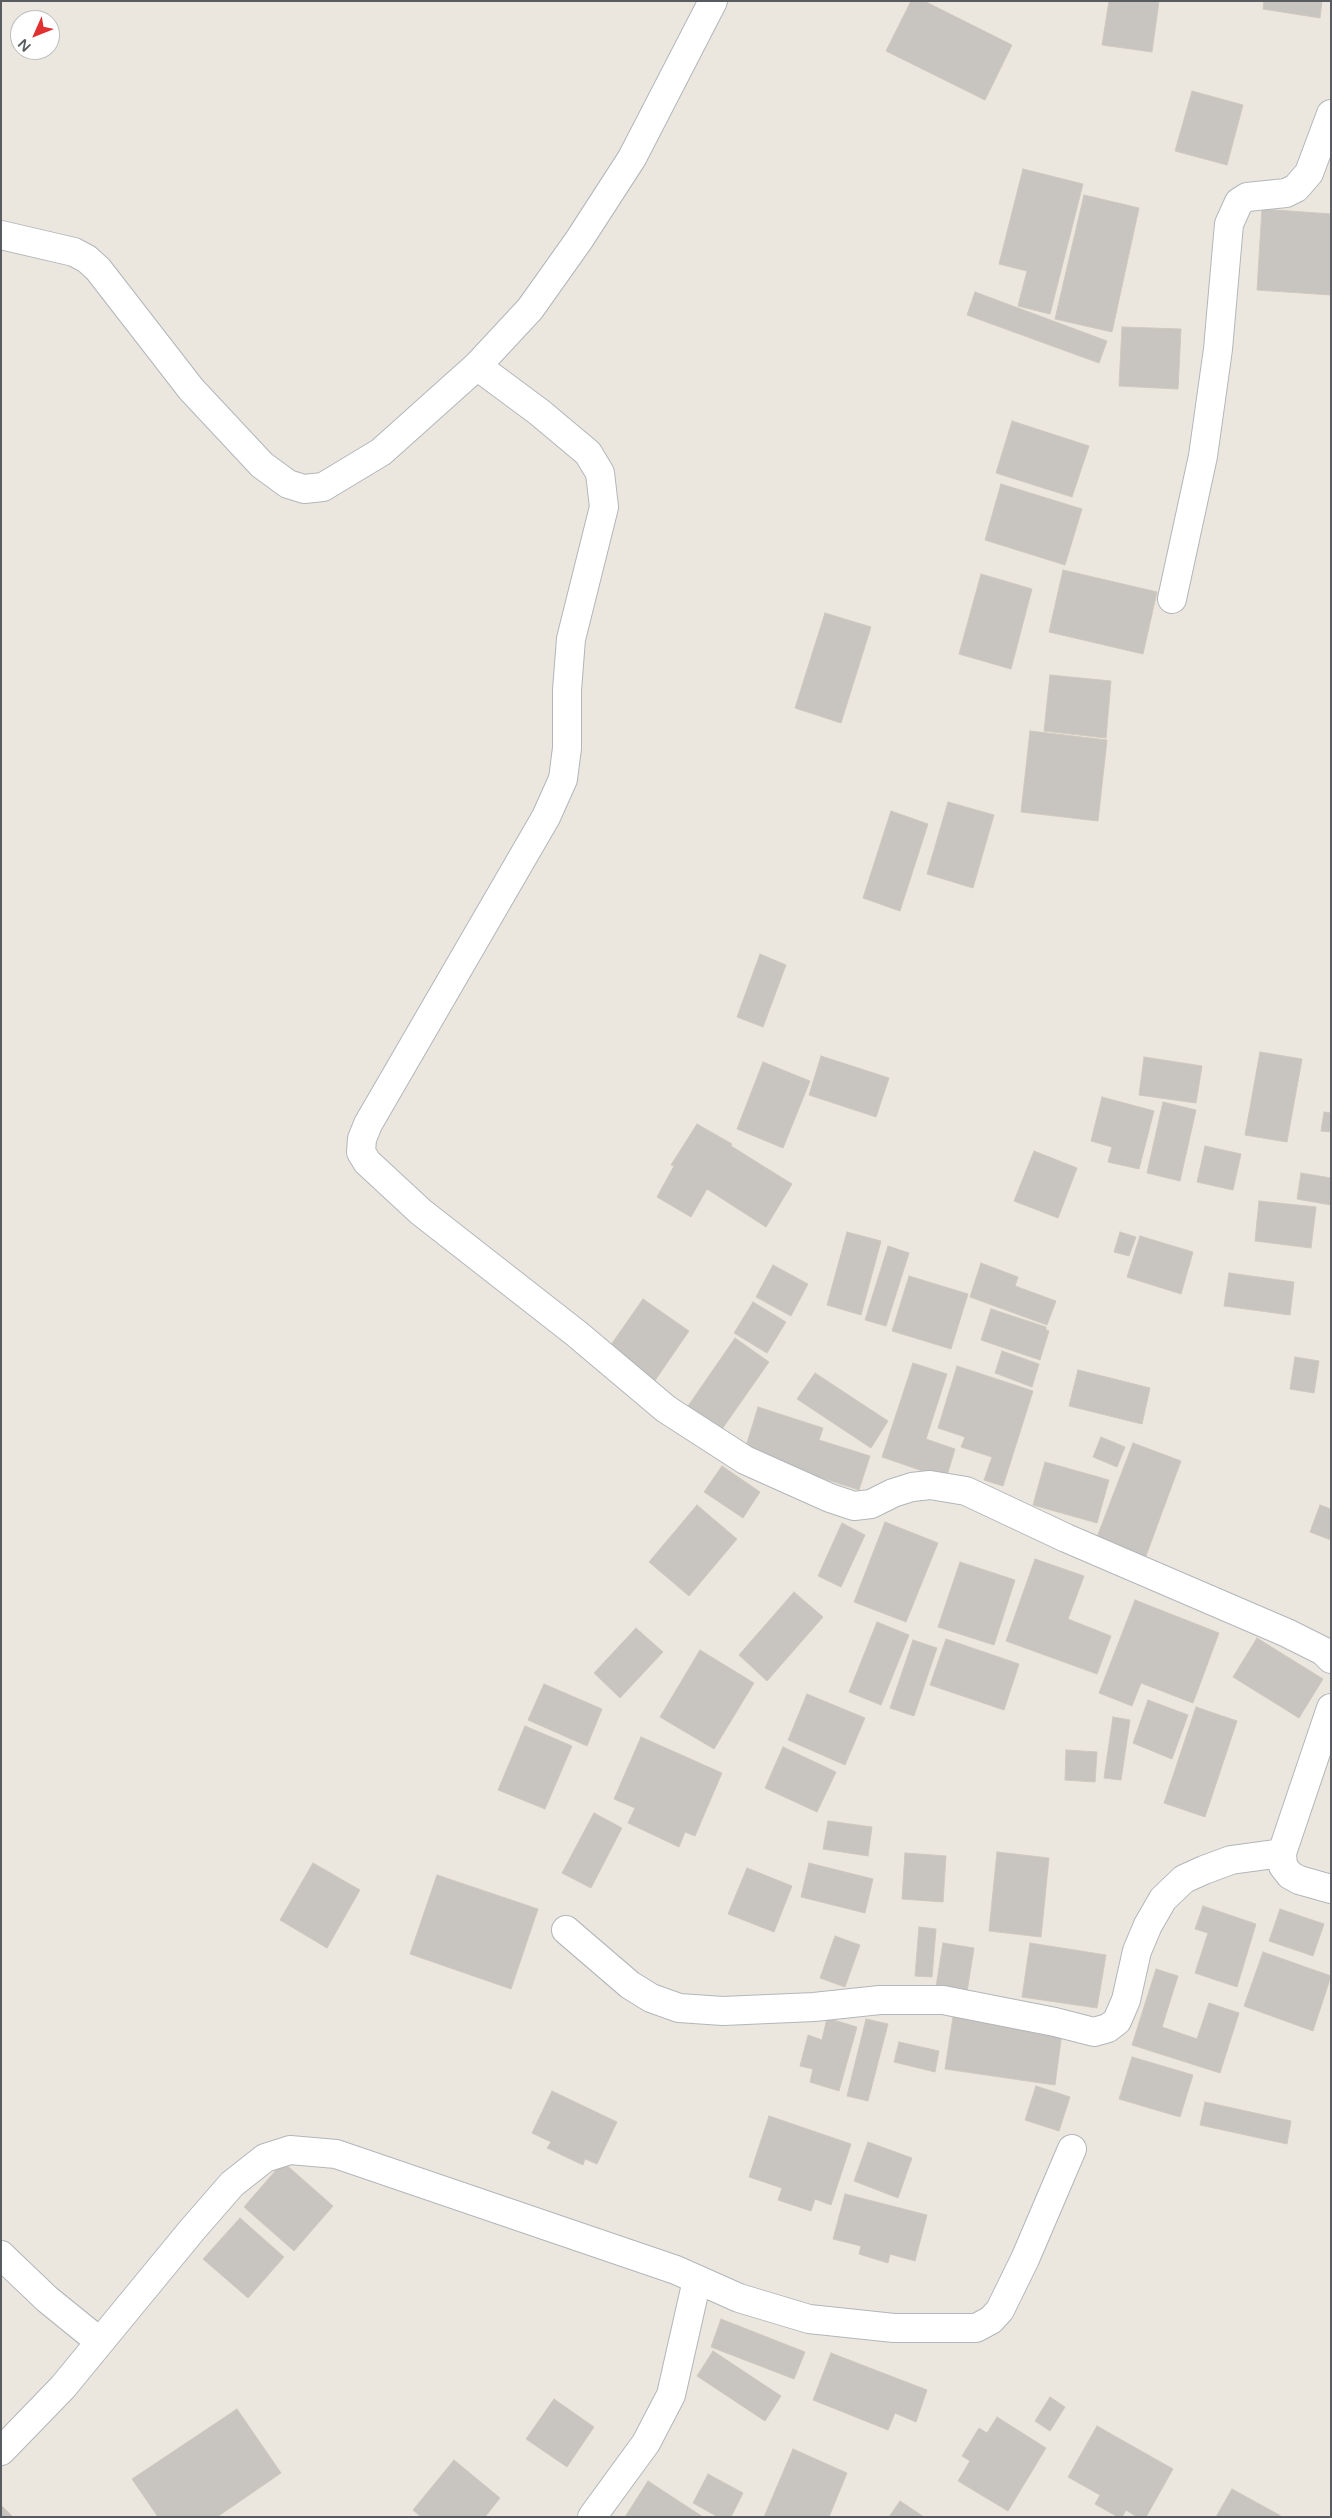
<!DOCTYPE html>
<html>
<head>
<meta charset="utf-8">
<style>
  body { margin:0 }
  #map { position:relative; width:1332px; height:2518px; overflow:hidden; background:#ebe7df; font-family:"Varela Round",sans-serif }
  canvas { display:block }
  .frame { position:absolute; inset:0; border:2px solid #585c60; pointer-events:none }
  .north { position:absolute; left:10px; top:10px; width:50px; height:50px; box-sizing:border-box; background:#fff; border:1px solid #bcbebf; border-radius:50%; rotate:226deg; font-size:14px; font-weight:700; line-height:20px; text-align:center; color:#585c60 }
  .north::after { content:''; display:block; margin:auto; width:18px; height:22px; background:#e03130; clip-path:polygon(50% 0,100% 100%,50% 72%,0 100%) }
</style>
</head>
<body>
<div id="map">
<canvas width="1332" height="2518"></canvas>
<div class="frame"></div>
<div class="north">N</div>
</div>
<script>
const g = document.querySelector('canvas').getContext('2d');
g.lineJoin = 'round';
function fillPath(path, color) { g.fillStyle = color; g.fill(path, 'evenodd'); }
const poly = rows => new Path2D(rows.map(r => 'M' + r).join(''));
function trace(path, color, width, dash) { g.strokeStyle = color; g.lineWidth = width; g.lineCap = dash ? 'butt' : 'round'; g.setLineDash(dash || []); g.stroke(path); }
const building = poly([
  [911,1,924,1,1012,45,985,100,886,51,911,1],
  [1109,1,1159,1,1152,52,1102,45,1109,1],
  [1264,1,1322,1,1320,18,1263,9,1264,1],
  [1192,91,1243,105,1227,165,1175,151,1192,91],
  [1023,169,1083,184,1050,314,1018,306,1027,271,999,264,1023,169],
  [1084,195,1139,208,1112,332,1055,319,1084,195],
  [1262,209,1331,214,1331,295,1257,290,1262,209],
  [975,292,1107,341,1099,363,967,315,975,292],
  [1122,327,1181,329,1178,389,1119,386,1122,327],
  [1012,421,1089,446,1072,497,996,473,1012,421],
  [1001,484,1082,509,1065,565,985,540,1001,484],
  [1063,570,1157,592,1143,654,1049,632,1063,570],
  [981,574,1032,589,1011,669,959,654,981,574],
  [825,613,871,627,841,723,795,708,825,613],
  [1050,675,1111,681,1106,738,1044,731,1050,675],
  [1030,731,1107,740,1098,821,1021,812,1030,731],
  [948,802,994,815,973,888,927,874,948,802],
  [891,811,928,824,900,911,863,898,891,811],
  [760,954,786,965,763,1027,737,1017,760,954],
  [1260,1052,1302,1059,1287,1142,1245,1135,1260,1052],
  [821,1056,889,1078,876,1117,809,1095,821,1056],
  [1144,1057,1202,1066,1196,1103,1139,1095,1144,1057],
  [763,1062,810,1081,783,1148,737,1129,763,1062],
  [1102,1097,1154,1111,1139,1169,1108,1162,1112,1147,1091,1141,1102,1097],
  [1163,1102,1196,1110,1180,1181,1147,1173,1163,1102],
  [1324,1112,1331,1113,1331,1132,1321,1131,1324,1112],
  [697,1124,732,1144,731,1146,792,1184,766,1227,707,1189,691,1217,657,1197,674,1166,671,1165,697,1124],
  [1205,1146,1241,1154,1233,1190,1197,1182,1205,1146],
  [1034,1151,1077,1168,1058,1218,1014,1201,1034,1151],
  [1301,1173,1331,1178,1331,1205,1297,1199,1301,1173],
  [1259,1201,1316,1207,1311,1248,1255,1241,1259,1201],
  [847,1232,881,1241,861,1315,827,1305,847,1232],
  [1120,1232,1136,1237,1129,1256,1114,1252,1120,1232],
  [1140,1236,1193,1252,1181,1294,1127,1277,1140,1236],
  [888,1246,909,1253,886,1326,865,1320,888,1246],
  [981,1263,1018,1277,1015,1286,1056,1301,1047,1325,970,1297,981,1263],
  [773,1265,808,1284,791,1316,756,1297,773,1265],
  [1229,1273,1294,1282,1290,1315,1224,1306,1229,1273],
  [909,1276,968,1294,951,1349,892,1331,909,1276],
  [643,1299,689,1331,654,1382,608,1349,643,1299],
  [753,1302,786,1322,767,1353,734,1333,753,1302],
  [991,1309,1046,1327,1046,1330,1049,1331,1040,1360,981,1340,991,1309],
  [735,1338,769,1362,720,1432,686,1409,735,1338],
  [1002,1351,1039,1364,1032,1387,995,1373,1002,1351],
  [1295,1357,1319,1361,1314,1393,1290,1389,1295,1357],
  [913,1363,947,1374,926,1439,955,1449,946,1479,882,1457,913,1363],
  [957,1366,1033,1391,1003,1486,984,1480,992,1457,961,1447,965,1437,938,1428,957,1366],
  [1078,1370,1150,1388,1142,1424,1069,1406,1078,1370],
  [815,1373,888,1421,871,1448,797,1399,815,1373],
  [758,1407,823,1428,819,1440,870,1456,859,1490,744,1453,758,1407],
  [1101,1437,1125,1447,1117,1467,1093,1457,1101,1437],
  [1133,1443,1181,1461,1143,1564,1094,1545,1133,1443],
  [1045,1462,1109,1480,1097,1523,1033,1505,1045,1462],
  [722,1466,760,1492,743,1518,704,1492,722,1466],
  [697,1505,737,1539,689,1596,649,1562,697,1505],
  [1320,1505,1331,1509,1331,1540,1310,1532,1320,1505],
  [885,1522,938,1543,906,1622,854,1602,885,1522],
  [842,1523,865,1535,841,1587,818,1576,842,1523],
  [1035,1559,1084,1576,1068,1619,1111,1636,1097,1674,1006,1641,1035,1559],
  [960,1562,1015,1580,994,1645,938,1627,960,1562],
  [794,1592,823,1617,767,1681,739,1655,794,1592],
  [1135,1600,1219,1633,1193,1703,1141,1683,1132,1706,1099,1693,1135,1600],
  [877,1622,909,1635,881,1705,849,1692,877,1622],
  [636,1628,663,1652,620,1698,594,1673,636,1628],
  [1257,1638,1323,1679,1299,1718,1233,1677,1257,1638],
  [946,1639,1019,1664,1004,1710,930,1685,946,1639],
  [913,1640,937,1648,914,1716,890,1708,913,1640],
  [700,1650,754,1683,714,1749,660,1717,700,1650],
  [544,1684,602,1709,587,1746,528,1720,544,1684],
  [807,1694,865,1718,845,1765,788,1740,807,1694],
  [1148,1700,1188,1715,1172,1759,1133,1743,1148,1700],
  [1196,1707,1237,1721,1205,1817,1164,1803,1196,1707],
  [1113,1717,1130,1720,1121,1780,1104,1778,1113,1717],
  [525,1726,572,1746,545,1809,498,1790,525,1726],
  [641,1737,722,1773,695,1836,685,1832,679,1847,628,1823,635,1808,614,1799,641,1737],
  [783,1747,836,1772,817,1812,765,1788,783,1747],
  [1066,1750,1097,1752,1095,1782,1065,1780,1066,1750],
  [594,1813,622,1828,591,1888,562,1873,594,1813],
  [828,1821,872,1827,868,1856,823,1849,828,1821],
  [997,1852,1049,1858,1041,1937,989,1931,997,1852],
  [905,1853,946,1856,943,1902,902,1899,905,1853],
  [313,1863,360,1890,327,1948,280,1920,313,1863],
  [809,1863,873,1879,865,1913,801,1897,809,1863],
  [747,1868,792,1886,774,1932,728,1914,747,1868],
  [437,1875,538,1909,511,1989,410,1954,437,1875],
  [1203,1906,1256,1924,1237,1987,1195,1973,1208,1933,1195,1929,1203,1906],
  [1280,1909,1324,1924,1313,1956,1269,1941,1280,1909],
  [919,1927,936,1929,932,1977,915,1976,919,1927],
  [835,1936,860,1945,845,1987,820,1978,835,1936],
  [943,1943,974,1948,966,1998,935,1993,943,1943],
  [1030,1943,1106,1955,1097,2008,1022,1997,1030,1943],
  [1263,1952,1331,1976,1313,2031,1244,2006,1263,1952],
  [1156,1969,1178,1976,1162,2027,1197,2039,1209,2003,1239,2013,1220,2073,1132,2045,1156,1969],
  [953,2017,1062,2033,1055,2085,945,2069,953,2017],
  [827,2018,857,2027,839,2091,810,2082,813,2069,800,2066,808,2035,822,2040,827,2018],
  [866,2019,888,2024,868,2101,847,2096,866,2019],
  [899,2042,939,2051,935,2072,894,2062,899,2042],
  [1132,2057,1193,2075,1180,2117,1119,2099,1132,2057],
  [1036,2086,1070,2097,1059,2131,1025,2120,1036,2086],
  [552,2091,617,2122,597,2164,585,2159,583,2165,547,2148,551,2142,532,2133,552,2091],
  [1205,2102,1291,2121,1287,2144,1200,2125,1205,2102],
  [769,2116,851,2144,831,2205,815,2199,811,2211,778,2200,782,2188,749,2177,769,2116],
  [868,2142,912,2158,898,2198,854,2181,868,2142],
  [283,2162,333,2206,294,2251,244,2207,283,2162],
  [845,2194,927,2215,915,2261,890,2254,888,2263,859,2254,861,2246,833,2239,845,2194],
  [240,2218,284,2257,248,2298,203,2259,240,2218],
  [721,2319,805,2352,794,2379,711,2347,721,2319],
  [713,2351,781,2396,765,2421,697,2376,713,2351],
  [831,2353,927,2390,916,2422,895,2413,888,2430,813,2400,831,2353],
  [1050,2397,1065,2407,1050,2431,1035,2421,1050,2397],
  [554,2399,594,2427,567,2467,526,2439,554,2399],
  [237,2409,281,2473,217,2517,158,2517,132,2479,237,2409],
  [997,2417,1046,2448,1008,2511,958,2481,970,2461,962,2456,979,2428,987,2433,997,2417],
  [1097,2426,1173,2469,1146,2517,1137,2517,1126,2510,1122,2517,1118,2517,1095,2504,1100,2495,1068,2477,1097,2426],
  [793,2449,847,2473,829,2517,764,2517,793,2449],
  [454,2460,500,2498,485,2517,421,2517,413,2510,454,2460],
  [708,2474,743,2493,731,2517,718,2517,693,2503,708,2474],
  [648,2481,703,2517,625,2517,648,2481],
  [1232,2489,1281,2516,1281,2517,1216,2517,1232,2489],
  [900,2501,924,2517,889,2517,900,2501],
  [1,2505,13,2517,1,2517,1,2505]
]);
fillPath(building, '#c8c4bf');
trace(building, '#cfc8be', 1);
const minor = poly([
  [1,235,74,252,87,259,98,269,191,389,262,465,288,484,304,489,323,487,381,452,477,366,530,309,579,240,632,158,713,1],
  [477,366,539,412,588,453,600,473,604,507,571,639,567,690,567,748,563,779,546,817,368,1124,362,1139,361,1152,367,1162,421,1212,577,1334,666,1409,745,1460,830,1498,854,1506,871,1504,893,1493,912,1487,930,1485,966,1491,1066,1538,1287,1633,1323,1651,1331,1659],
  [1172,599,1203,456,1218,349,1229,224,1239,202,1247,197,1286,193,1296,188,1309,173,1331,114],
  [1331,1708,1282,1853,1283,1866,1290,1875,1299,1880,1331,1889],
  [566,1930,630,1985,651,1998,679,2008,723,2011,814,2007,880,2000,943,2000,1055,2022,1094,2032,1108,2028,1117,2021,1126,2000,1137,1951,1148,1925,1163,1899,1184,1879,1204,1870,1231,1860,1282,1853],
  [1,2255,47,2299,100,2342],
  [1,2451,63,2387,192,2230,232,2184,265,2158,290,2150,336,2154,676,2270,739,2298,809,2319,894,2328,976,2328,991,2320,1000,2310,1025,2259,1072,2149],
  [592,2517,646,2443,671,2395,697,2280]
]);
trace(minor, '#b2b6ba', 30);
trace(minor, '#fff', 28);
</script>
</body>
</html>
